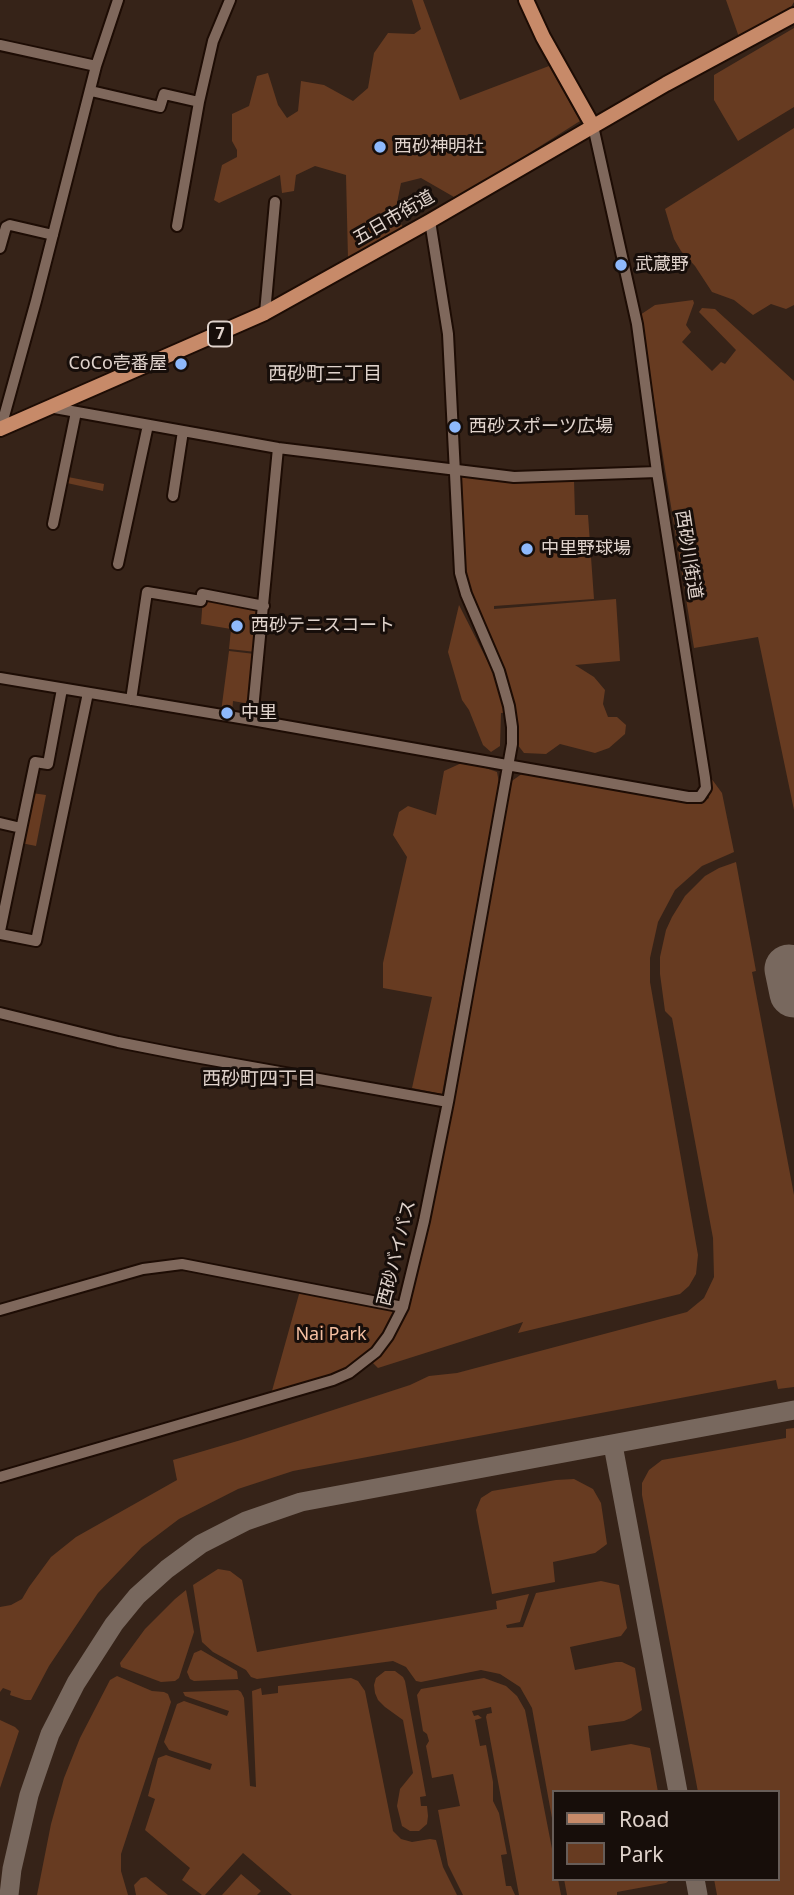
<!DOCTYPE html>
<html>
<head>
<meta charset="utf-8">
<style>
  body { margin:0 }
  #map { position:relative; width:794px; height:1895px; overflow:hidden; background:#362318; font-family:"Noto Sans",sans-serif }
  canvas { display:block }
  .legend { position:absolute; left:552px; top:1790px; width:228px; height:91px; box-sizing:border-box; background:#170e0a; border:2px solid #675d58; margin:0; padding:9px 12px; list-style:none; font-size:21px; color:#e0d3cc }
  .legend li { display:flex; align-items:center; gap:14px; height:35px }
  .legend b { width:35px; border:2px solid #675d58 }
</style>
</head>
<body>
<div id="map">
<canvas width="794" height="1895"></canvas>
<ul class="legend">
<li><b style="height:9px;background:#c78a69"></b>Road</li>
<li><b style="height:19px;background:#673b21"></b>Park</li>
</ul>
</div>
<script>
const g = document.querySelector('canvas').getContext('2d');
g.lineJoin = 'round';
function fillPath(path, color) { g.fillStyle = color; g.fill(path, 'evenodd'); }
const poly = rows => new Path2D(rows.map(r => 'M' + r).join(''));
function trace(path, color, width, dash) { g.strokeStyle = color; g.lineWidth = width; g.lineCap = dash ? 'butt' : 'round'; g.setLineDash(dash || []); g.stroke(path); }
function write(font, color, halo, rows, align = 'center') {
  g.font = font + ' "Noto Sans","Noto Sans JP",sans-serif'; g.lineWidth = 6; g.setLineDash([]); g.textBaseline = 'middle'; g.strokeStyle = halo; g.fillStyle = color; for (const [text, x, y, turn = 0] of rows) {
    g.save(); g.translate(x, y); g.rotate((+turn || 0) * Math.PI / 180); g.textAlign = isNaN(turn) ? turn : align; if (halo) g.strokeText(text, 0, 0); g.fillText(text, 0, 0); g.restore();
  }
}
fillPath(poly([
  [412,0,423,0,460,100,549,66,580,121,482,183,454,197,421,178,401,183,397,203,397,219,404,228,348,259,346,175,315,166,296,175,294,191,282,193,280,175,219,203,214,200,222,165,237,157,237,150,232,141,232,114,249,106,257,76,268,73,278,105,287,118,298,111,301,81,324,85,353,101,368,88,374,53,388,33,414,34,421,29],
  [726,0,794,0,794,2,788,12,740,40],
  [794,28,794,107,738,141,714,100,714,75],
  [794,128,794,305,786,309,771,304,753,315,734,300,712,292,695,266,681,251,674,239,665,209],
  [693,300,694,303,686,325,691,332,682,342,712,371,721,362,725,364,736,350,699,312,702,308,715,309,794,381,794,810,758,637,694,648,640,315,655,305],
  [461,475,574,480,575,515,588,515,594,599,494,606,494,609,616,599,620,661,575,665,594,677,605,690,603,704,608,717,617,717,626,725,625,734,609,748,595,753,560,744,546,754,524,753,517,744,514,712,501,713,500,746,491,752,483,745,469,710,462,700,448,652,459,605,492,670,503,665,467,588],
  [68,477,104,484,103,491,67,483],
  [203,597,260,608,256,652,229,649,231,629,201,624],
  [229,651,255,654,250,704,233,701,232,713,221,712],
  [466,761,497,772,499,783,442,1094,412,1088,432,997,383,988,383,963,407,857,393,835,399,812,408,806,436,815,444,771],
  [523,773,702,803,709,798,708,774,722,793,734,852,702,866,675,890,658,922,650,958,650,982,698,1255,696,1274,689,1286,680,1294,518,1333,523,1322,378,1368,371,1361,387,1345,403,1319,407,1308,509,783],
  [32,793,46,795,36,846,21,843],
  [736,862,756,971,752,972,794,1195,794,1387,778,1389,776,1380,293,1471,238,1489,179,1519,142,1547,98,1593,49,1666,31,1700,25,1700,10,1695,11,1691,3,1688,0,1692,0,1607,11,1605,22,1599,29,1587,51,1557,76,1537,177,1480,173,1460,241,1440,410,1385,429,1376,457,1373,687,1312,704,1298,714,1277,713,1238,672,1018,665,1011,660,974,660,957,666,930,672,917,685,896,705,876,719,868],
  [301,1287,403,1307,388,1336,349,1373,270,1398],
  [794,1428,794,1895,717,1895,714,1879,778,1879,778,1792,698,1792,642,1495,642,1483,649,1470,662,1460,786,1438,786,1429],
  [574,1479,593,1489,601,1503,607,1544,595,1553,553,1562,555,1582,492,1594,478,1522,476,1510,481,1498,492,1491,556,1480],
  [218,1569,230,1571,242,1580,257,1652,497,1609,496,1601,529,1594,520,1622,506,1625,507,1628,523,1627,536,1593,601,1581,619,1585,627,1628,621,1636,570,1647,575,1670,616,1662,622,1662,635,1668,642,1710,631,1718,624,1721,588,1726,591,1751,631,1744,650,1748,658,1792,554,1792,554,1829,532,1708,520,1687,500,1674,481,1670,421,1682,416,1681,406,1667,393,1661,257,1679,251,1677,246,1670,213,1652,202,1642,193,1585],
  [186,1590,194,1632,179,1678,175,1681,161,1682,121,1667,120,1663,145,1629,175,1599],
  [201,1650,237,1671,238,1679,194,1681,190,1679,187,1672,194,1653],
  [385,1671,395,1671,403,1677,405,1681,426,1796,420,1797,421,1806,427,1806,428,1816,427,1824,419,1831,410,1831,402,1826,397,1806,400,1789,413,1773,403,1720,385,1707,378,1700,375,1693,374,1685,376,1678],
  [117,1676,152,1691,164,1692,168,1694,171,1702,121,1854,121,1871,128,1895,37,1895,51,1824,64,1778,80,1738,110,1680],
  [351,1678,358,1681,365,1691,393,1831,401,1839,412,1842,430,1839,436,1840,443,1867,457,1895,292,1895,243,1853,205,1895,202,1895,182,1880,190,1868,145,1830,155,1799,148,1796,158,1758,166,1755,210,1770,212,1764,169,1750,164,1742,177,1704,184,1701,227,1716,229,1711,185,1696,183,1692,238,1690,241,1692,244,1698,250,1786,256,1787,252,1691,261,1688,262,1695,278,1693,278,1686],
  [484,1678,506,1686,517,1696,525,1710,554,1859,554,1879,558,1879,561,1895,519,1895,486,1717,487,1714,492,1713,491,1707,472,1711,474,1716,478,1715,482,1718,475,1720,480,1746,486,1745,493,1782,493,1801,499,1813,507,1854,501,1855,506,1886,511,1886,515,1895,463,1895,448,1865,438,1810,460,1806,453,1774,432,1778,426,1746,429,1741,427,1734,423,1731,417,1695,421,1689],
  [0,1720,15,1727,19,1731,0,1788],
  [241,1874,261,1891,257,1895,222,1895],
  [146,1877,168,1895,136,1895,134,1885,141,1878],
  [564,1879,671,1879,666,1883,617,1892,617,1895,567,1895]
]), '#673b21');
trace(poly([
  [613,1445,678,1792],
  [695,1879,698,1895],
  [9,1895,12,1869,29,1795,50,1734,76,1683,114,1624,137,1596,167,1569,201,1544,246,1521,301,1502,794,1410]
]), '#78685e', 19);
trace(poly([
  [789,969,794,993]
]), '#78685e', 49);
const minor = poly([
  [0,45,96,66],
  [91,91,160,107,164,94,199,102],
  [177,226,199,102,213,41,230,0],
  [0,248,6,227,10,225,53,235],
  [265,313,275,202],
  [49,407,278,448,514,477,657,472],
  [0,431,36,301,96,66,118,0],
  [173,496,183,431],
  [53,524,76,412],
  [118,564,148,425],
  [0,678,252,720,688,797,700,797,706,788,705,778,657,472,637,324,593,126],
  [131,700,147,592,201,601,202,594,264,606],
  [252,720,278,448],
  [0,823,21,828],
  [0,931,35,762,48,764,62,689],
  [0,934,36,941,88,693],
  [0,1013,118,1042,184,1055,448,1102],
  [0,1310,143,1269,182,1264,403,1307],
  [0,1477,333,1380,349,1373,376,1352,388,1336,403,1307,424,1221,448,1102,512,744,512,727,509,706,499,671,466,594,460,573,448,334,430,221]
]);
const major = poly([
  [526,0,543,37,593,126],
  [0,429,265,313,430,221,666,84,794,15]
]);
trace(minor, '#1d0c04', 14);
trace(major, '#1d0c04', 18);
trace(minor, '#7f685c', 10);
trace(major, '#c78a69', 14);
for (const [x, y, r, color] of [
  [380,147,7,"#8eb9fc"],
  [621,265,7,"#8eb9fc"],
  [181,364,7,"#8eb9fc"],
  [455,427,7,"#8eb9fc"],
  [527,549,7,"#8eb9fc"],
  [237,626,7,"#8eb9fc"],
  [227,713,7,"#8eb9fc"]
]) { const dot = new Path2D(); dot.arc(x, y, r, 0, 2 * Math.PI); g.fillStyle = color; g.fill(dot); trace(dot, '#170e0a', 2.5); }
for (const [x, y, w] of [
  [220,334,24]
]) { const box = new Path2D(); box.roundRect(x - w / 2, y - 12.5, w, 25, 5); g.fillStyle = '#170e0a'; g.fill(box); trace(box, '#e0d3cc', 2); }
write('bold 16px', '#e0d3cc', null, [
  ["7",220,334]
]);
write('18px', '#e0d3cc', '#170e0a', [
  ["西砂神明社",394,147],
  ["武蔵野",635,265],
  ["CoCo壱番屋",167,364,"right"],
  ["西砂スポーツ広場",469,427],
  ["中里野球場",541,549],
  ["西砂テニスコート",251,626],
  ["中里",241,713]
], 'left');
write('18px', '#e0d3cc', '#170e0a', [
  ["五日市街道",394,218,-30],
  ["西砂川街道",688,555,81],
  ["西砂バイパス",397,1253,-76]
]);
write('18px', '#f4bfa2', '#170e0a', [
  ["Nai Park",331,1335]
]);
write('19px', '#e0d3cc', '#170e0a', [
  ["西砂町三丁目",325,375],
  ["西砂町四丁目",259,1080]
]);
</script>
</body>
</html>
